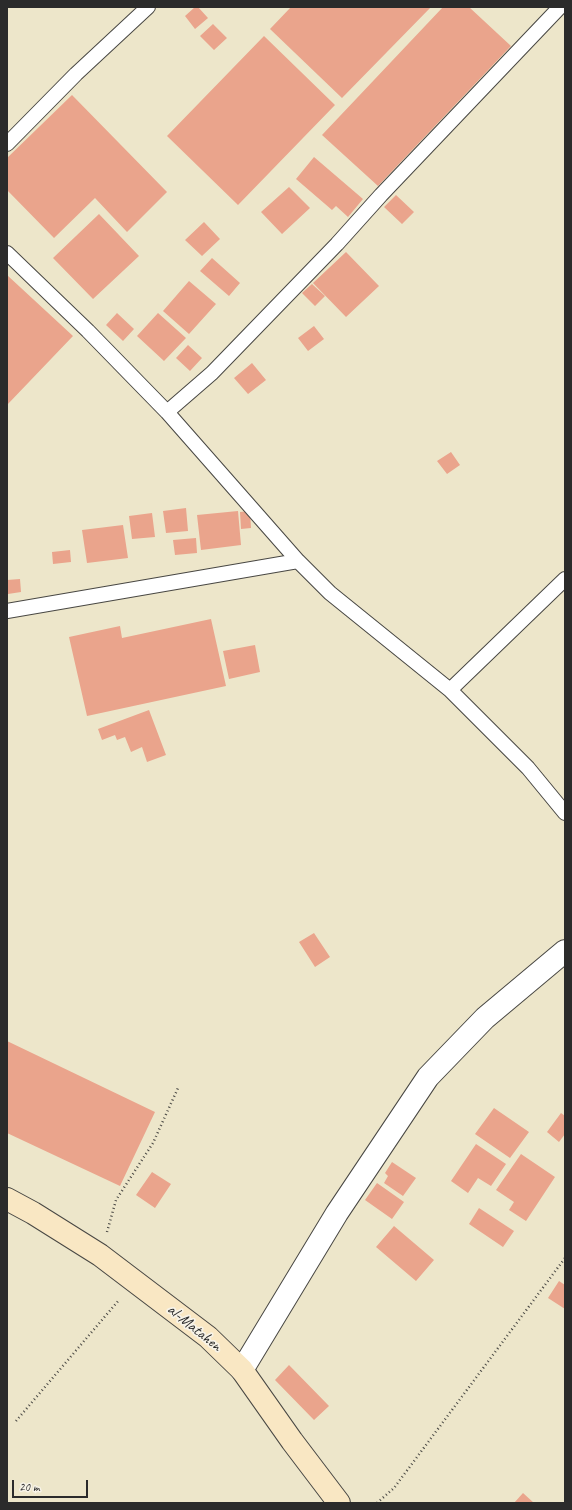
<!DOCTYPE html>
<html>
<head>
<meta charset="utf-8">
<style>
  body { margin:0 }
  #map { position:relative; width:572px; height:1510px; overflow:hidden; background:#ede6ca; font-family:Caveat,sans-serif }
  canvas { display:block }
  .frame { position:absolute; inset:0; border:8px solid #2b2b2b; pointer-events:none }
  .scale { position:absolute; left:12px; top:1480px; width:76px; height:18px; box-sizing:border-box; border:2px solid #2b2b2b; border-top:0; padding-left:5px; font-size:12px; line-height:14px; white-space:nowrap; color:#2b2b2b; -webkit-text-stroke:3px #f7f3e8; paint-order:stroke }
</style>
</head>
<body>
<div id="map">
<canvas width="572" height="1510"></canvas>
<div class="frame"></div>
<div class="scale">20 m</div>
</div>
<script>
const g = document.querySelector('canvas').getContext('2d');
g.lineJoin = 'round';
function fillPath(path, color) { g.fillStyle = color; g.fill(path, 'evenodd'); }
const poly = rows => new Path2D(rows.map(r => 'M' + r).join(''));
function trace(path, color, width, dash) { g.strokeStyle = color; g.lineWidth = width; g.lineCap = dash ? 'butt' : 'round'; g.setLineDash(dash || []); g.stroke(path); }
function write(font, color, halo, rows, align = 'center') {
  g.font = font + ' Caveat,sans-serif'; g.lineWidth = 3.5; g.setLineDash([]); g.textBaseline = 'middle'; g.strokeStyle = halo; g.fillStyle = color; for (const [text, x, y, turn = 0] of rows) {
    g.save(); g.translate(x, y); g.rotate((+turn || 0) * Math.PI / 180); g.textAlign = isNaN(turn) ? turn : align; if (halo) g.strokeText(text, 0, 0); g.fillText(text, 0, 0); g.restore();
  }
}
fillPath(poly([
  [195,7,198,7,208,18,195,29,185,16],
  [291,7,431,7,342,98,270,29],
  [443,7,469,7,511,46,378,186,322,135],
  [213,24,227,38,214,50,200,36],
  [264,36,335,105,238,205,167,136],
  [72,95,167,192,127,232,95,198,54,238,7,190,7,158],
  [314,157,363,199,348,217,336,206,332,210,296,179],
  [289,187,310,208,282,234,261,212],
  [396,195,414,212,402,224,384,207],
  [99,214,139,256,93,299,53,258],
  [204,222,220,239,202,256,185,240],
  [346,252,379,286,346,317,313,283],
  [212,258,240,283,229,296,200,271],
  [7,275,73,336,7,405],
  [189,281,216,304,189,334,163,311],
  [312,284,325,296,315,306,302,293],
  [117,313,134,329,123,341,106,325],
  [158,313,186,338,164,361,137,336],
  [314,326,324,339,308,351,298,338],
  [188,345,202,358,190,371,176,358],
  [252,363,266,380,248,394,234,378],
  [451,452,460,465,447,474,437,461],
  [186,508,188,531,166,533,163,511],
  [238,511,241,545,201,550,197,515],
  [250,511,251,528,241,529,240,512],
  [152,513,155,537,132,539,129,516],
  [123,525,128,558,87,563,82,530],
  [196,538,197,553,175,555,173,540],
  [70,550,71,562,53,564,52,552],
  [20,579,21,592,8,594,7,580],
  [211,619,226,686,87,716,69,637,120,626,122,638],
  [255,645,260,672,229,679,223,651],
  [149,710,166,755,147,762,142,747,131,752,125,737,117,740,115,735,102,740,98,729],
  [314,933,330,957,315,967,299,942],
  [7,1041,155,1112,120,1186,7,1133],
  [494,1108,529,1132,510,1158,475,1134],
  [561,1113,565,1116,565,1134,559,1142,547,1132],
  [476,1144,506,1164,491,1186,478,1178,468,1193,451,1181],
  [521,1154,555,1177,526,1221,509,1210,514,1202,496,1190],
  [392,1162,416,1178,403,1196,384,1183,388,1176,385,1173],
  [152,1172,171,1184,155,1208,136,1195],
  [377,1183,404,1202,392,1219,365,1200],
  [479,1208,514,1231,503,1247,469,1224],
  [394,1226,434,1260,416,1281,376,1247],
  [559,1281,565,1285,565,1309,548,1298],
  [289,1365,329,1406,314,1420,275,1380],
  [523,1493,534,1503,514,1503]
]), '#eaa48c');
const service = poly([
  [7,144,76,74,148,7],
  [7,253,88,331,167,412,298,561,330,593,450,690,528,768,565,813],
  [167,412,212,373,337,244,381,195,560,7],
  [7,611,298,561],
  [450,690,565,579]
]);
const minor = poly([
  [242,1370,337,1213,428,1077,485,1018,565,951]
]);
const secondary = poly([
  [7,1199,33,1213,100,1255,208,1337,242,1370,292,1441,339,1503]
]);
trace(service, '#484743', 16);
trace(minor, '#484743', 24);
trace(secondary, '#484743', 24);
trace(poly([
  [107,1232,116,1200,153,1143,178,1088],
  [16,1421,119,1300],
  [377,1503,394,1488,565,1258]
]), '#484743', 2.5, [1, 3]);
trace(service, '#fff', 14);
trace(minor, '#fff', 22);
trace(secondary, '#f9e7c3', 22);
write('16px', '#2b2b2b', '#f7f3e8', [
  ["al-Matahen",194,1328,39]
]);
</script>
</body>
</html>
